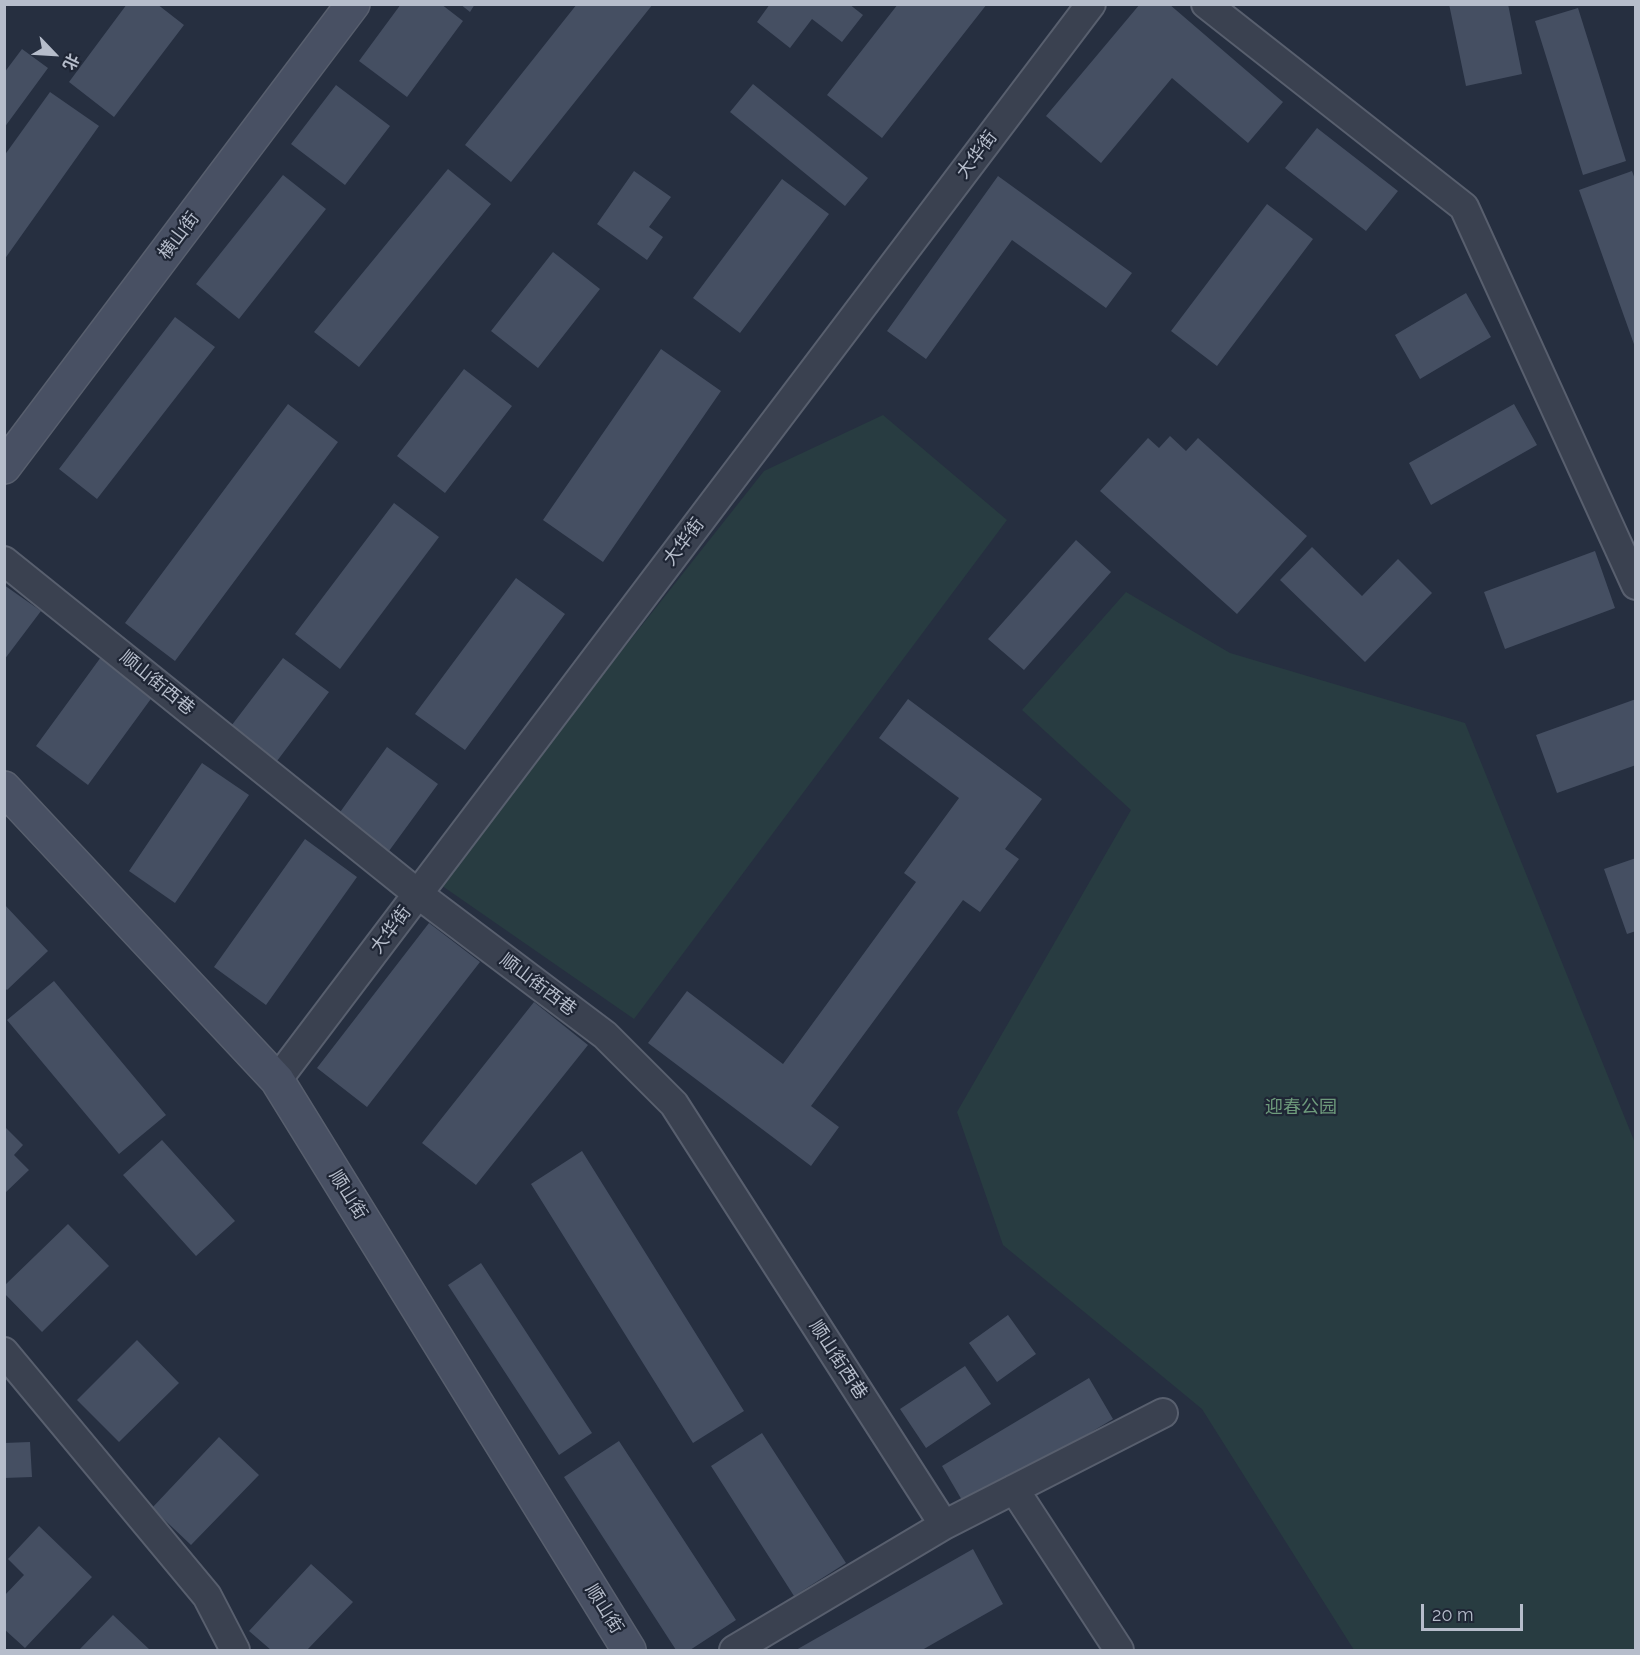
<!DOCTYPE html>
<html>
<head>
<meta charset="utf-8">
<style>
  body { margin:0 }
  #map { position:relative; width:1640px; height:1655px; overflow:hidden; background:#262f40; font-family:Raleway,"Noto Sans SC",sans-serif }
  canvas { display:block }
  .frame { position:absolute; inset:0; border:6px solid #b6bdcb; pointer-events:none }
  .north { position:absolute; left:24px; top:24px; width:60px; height:60px; -webkit-text-stroke:4px #1f2635; paint-order:stroke; rotate:115deg; font-size:16px; font-weight:700; line-height:24px; text-align:center; color:#b6bdcb }
  .north::after { content:''; display:block; margin:auto; width:21px; height:27px; background:#b6bdcb; clip-path:polygon(50% 0,100% 100%,50% 72%,0 100%) }
  .scale { position:absolute; left:1421px; top:1604px; width:102px; height:27px; box-sizing:border-box; border:3px solid #b6bdcb; border-top:0; padding-left:8px; font-size:18px; line-height:21px; white-space:nowrap; color:#b6bdcb; -webkit-text-stroke:4px #1f2635; paint-order:stroke }
</style>
</head>
<body>
<div id="map">
<canvas width="1640" height="1655"></canvas>
<div class="frame"></div>
<div class="north">北</div>
<div class="scale">20 m</div>
</div>
<script>
const g = document.querySelector('canvas').getContext('2d');
g.lineJoin = 'round';
function fillPath(path, color) { g.fillStyle = color; g.fill(path, 'evenodd'); }
const poly = rows => new Path2D(rows.map(r => 'M' + r).join(''));
function trace(path, color, width, dash) { g.strokeStyle = color; g.lineWidth = width; g.lineCap = dash ? 'butt' : 'round'; g.setLineDash(dash || []); g.stroke(path); }
function write(font, color, halo, rows, align = 'center') {
  g.font = font + ' Raleway,"Noto Sans SC",sans-serif'; g.lineWidth = 4.5; g.setLineDash([]); g.textBaseline = 'middle'; g.strokeStyle = halo; g.fillStyle = color; for (const [text, x, y, turn = 0] of rows) {
    g.save(); g.translate(x, y); g.rotate((+turn || 0) * Math.PI / 180); g.textAlign = isNaN(turn) ? turn : align; if (halo) g.strokeText(text, 0, 0); g.fillText(text, 0, 0); g.restore();
  }
}
fillPath(poly([
  [883,415,1007,520,634,1019,438,883,764,471],
  [1126,592,1230,653,1465,723,1635,1143,1635,1650,1354,1650,1202,1409,1003,1245,957,1112,1131,810,1022,710]
]), '#283c41');
fillPath(poly([
  [127,4,157,4,184,25,114,117,69,82],
  [401,4,441,4,463,21,407,97,359,61],
  [460,4,475,4,470,12],
  [577,4,653,4,511,182,465,145],
  [770,4,849,4,863,15,842,42,812,19,790,48,757,22],
  [898,4,987,4,882,138,827,95],
  [1140,4,1169,4,1283,102,1248,143,1172,78,1101,163,1046,116],
  [1449,4,1508,4,1522,74,1466,86],
  [1578,8,1626,161,1583,175,1535,21],
  [22,49,48,68,4,128,4,73],
  [753,84,868,178,845,206,730,112],
  [336,85,390,126,345,185,291,144],
  [50,92,99,126,4,260,4,156],
  [1317,128,1398,191,1366,231,1285,168],
  [448,169,491,204,359,367,314,332],
  [634,171,671,197,649,227,663,237,647,260,597,224],
  [1632,171,1636,182,1635,347,1579,190],
  [283,175,326,209,239,319,196,284],
  [998,176,1132,273,1106,308,1012,240,926,359,887,331],
  [782,179,829,214,740,333,693,298],
  [1267,204,1313,239,1217,366,1171,331],
  [553,252,600,289,538,368,491,331],
  [1466,293,1491,337,1420,379,1395,335],
  [175,317,215,347,97,499,59,469],
  [661,349,721,391,603,562,543,520],
  [464,369,512,406,445,493,397,456],
  [288,404,338,442,175,661,125,623],
  [1514,404,1537,445,1431,505,1409,463],
  [1170,436,1186,451,1198,438,1307,536,1237,614,1100,491,1148,438,1159,448],
  [394,503,439,537,340,669,295,634],
  [1076,540,1111,572,1024,670,988,639],
  [1312,547,1362,596,1398,559,1432,593,1365,662,1280,580],
  [1595,551,1615,608,1505,649,1484,592],
  [516,578,565,614,465,750,415,714],
  [4,585,41,611,4,660],
  [101,657,153,696,88,785,36,746],
  [283,658,329,692,271,769,225,734],
  [908,699,1042,799,1005,849,1019,859,980,912,963,900,811,1106,839,1127,811,1166,648,1043,687,991,783,1064,916,882,904,873,959,798,879,738],
  [1636,699,1636,765,1557,793,1536,735],
  [387,747,438,784,389,851,338,815],
  [202,763,249,795,175,903,129,871],
  [305,839,357,877,266,1005,214,967],
  [1636,858,1636,931,1627,934,1604,869],
  [4,904,48,951,7,990,4,987],
  [429,923,480,962,367,1107,317,1068],
  [54,981,166,1115,119,1154,7,1020],
  [534,1002,588,1045,476,1185,422,1143],
  [4,1126,23,1145,14,1155,29,1170,4,1194],
  [162,1140,235,1221,196,1256,123,1175],
  [582,1151,744,1411,693,1443,531,1184],
  [68,1224,109,1266,42,1332,4,1293,4,1286],
  [481,1263,592,1433,559,1455,448,1285],
  [1008,1315,1036,1354,997,1382,969,1343],
  [137,1340,179,1383,119,1442,77,1400],
  [965,1366,991,1404,926,1448,900,1409],
  [1089,1378,1113,1419,966,1507,942,1466],
  [762,1433,846,1563,794,1596,711,1466],
  [219,1437,259,1475,191,1545,152,1508],
  [619,1441,736,1620,690,1650,676,1650,564,1477],
  [30,1442,32,1477,4,1478,4,1443],
  [39,1526,92,1577,25,1648,4,1629,4,1596,24,1575,8,1559],
  [973,1549,1003,1604,922,1650,796,1650],
  [311,1564,353,1602,307,1650,271,1650,249,1631],
  [113,1615,150,1650,79,1650]
]), '#454f62');
const street = poly([
  [1206,4,1464,207,1636,585],
  [4,561,418,894,605,1035,674,1104,944,1525],
  [277,1080,1091,4],
  [4,1352,207,1596,235,1650],
  [1014,1489,1119,1650],
  [734,1650,944,1525,1163,1413]
]);
const secondary = poly([
  [4,467,353,4],
  [4,788,277,1080,629,1650]
]);
trace(street, '#585f6e', 32);
trace(secondary, '#585f6e', 36);
trace(street, '#3a4150', 28);
trace(secondary, '#485063', 33);
write('18px', '#b6bdcb', '#1f2635', [
  ["大华街",977,155,-53],
  ["横山街",179,236,-53],
  ["大华街",684,542,-53],
  ["顺山街西巷",157,683,39],
  ["大华街",391,930,-53],
  ["顺山街西巷",538,985,37],
  ["顺山街",348,1195,58],
  ["顺山街西巷",838,1360,57],
  ["顺山街",604,1609,58]
]);
write('18px', '#6e9b7c', '#1f2635', [
  ["迎春公园",1301,1108]
]);
</script>
</body>
</html>
